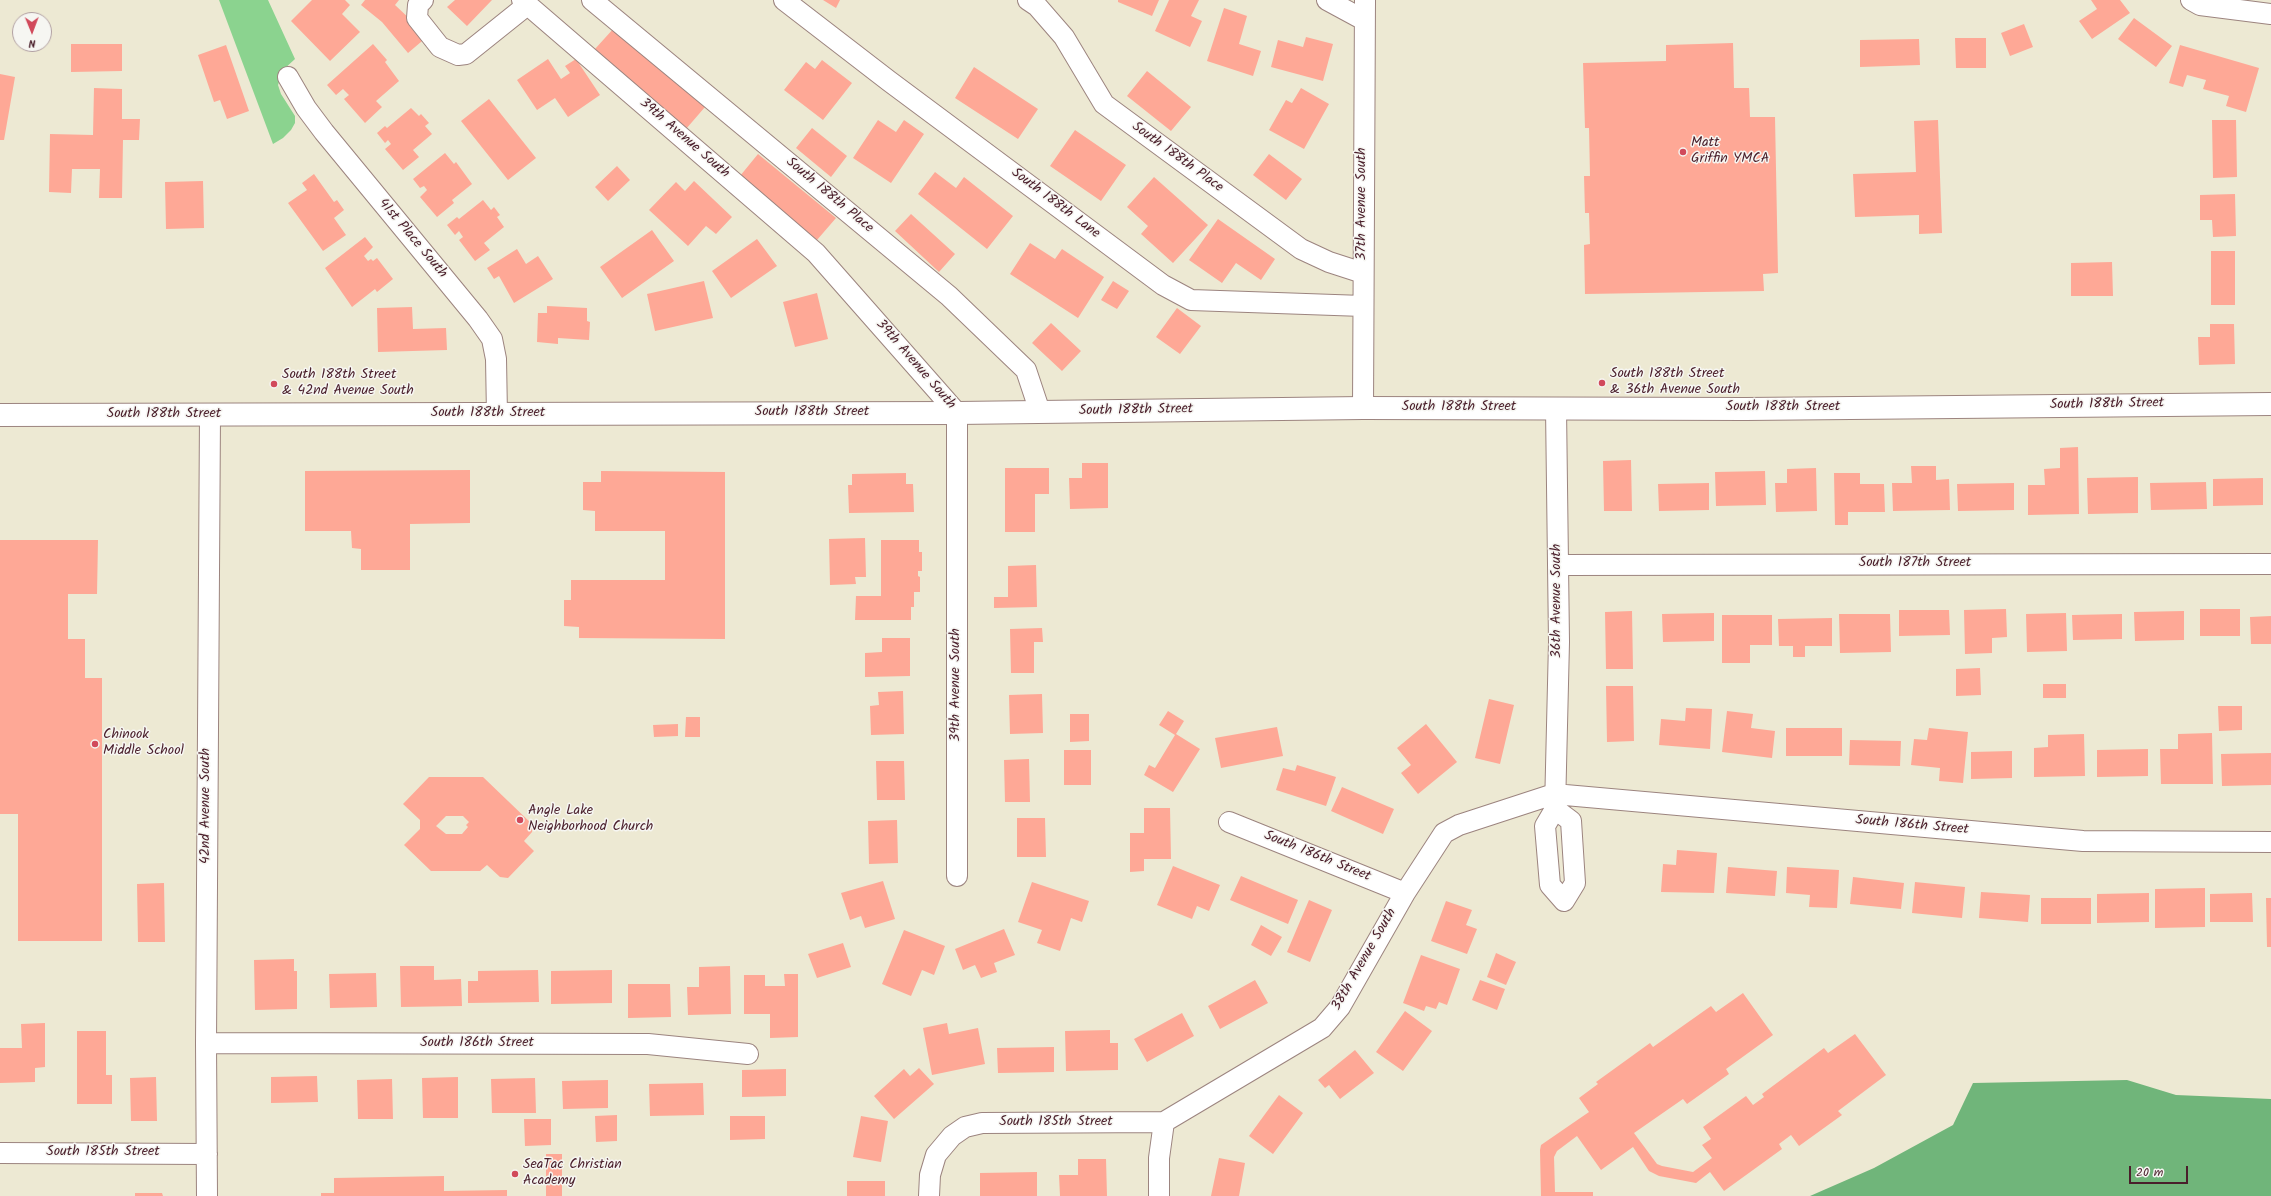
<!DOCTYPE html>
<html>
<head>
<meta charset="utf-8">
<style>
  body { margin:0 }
  #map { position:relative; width:2271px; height:1196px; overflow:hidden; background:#ede9d3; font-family:Kalam,sans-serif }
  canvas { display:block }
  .north { position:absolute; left:12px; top:12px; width:40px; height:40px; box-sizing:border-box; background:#f6f6f2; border:1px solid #b1a0a2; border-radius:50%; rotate:179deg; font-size:11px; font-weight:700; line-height:16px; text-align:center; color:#4a1f2b }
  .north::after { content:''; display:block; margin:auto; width:14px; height:18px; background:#d1495b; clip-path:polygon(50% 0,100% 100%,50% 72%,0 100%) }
  .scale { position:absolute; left:2129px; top:1166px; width:59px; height:18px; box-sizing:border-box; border:2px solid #4a1f2b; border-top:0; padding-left:5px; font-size:12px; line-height:14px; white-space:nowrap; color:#4a1f2b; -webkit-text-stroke:3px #f6f6f2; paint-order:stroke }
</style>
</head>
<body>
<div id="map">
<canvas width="2271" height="1196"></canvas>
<div class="north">N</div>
<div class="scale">20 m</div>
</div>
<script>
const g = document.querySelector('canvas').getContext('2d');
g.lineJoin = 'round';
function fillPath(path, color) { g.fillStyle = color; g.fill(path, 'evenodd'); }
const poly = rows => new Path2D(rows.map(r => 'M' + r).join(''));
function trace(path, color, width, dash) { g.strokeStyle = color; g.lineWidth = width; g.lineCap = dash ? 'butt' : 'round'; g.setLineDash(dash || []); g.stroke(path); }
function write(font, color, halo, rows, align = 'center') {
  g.font = font + ' Kalam,sans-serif'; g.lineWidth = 3; g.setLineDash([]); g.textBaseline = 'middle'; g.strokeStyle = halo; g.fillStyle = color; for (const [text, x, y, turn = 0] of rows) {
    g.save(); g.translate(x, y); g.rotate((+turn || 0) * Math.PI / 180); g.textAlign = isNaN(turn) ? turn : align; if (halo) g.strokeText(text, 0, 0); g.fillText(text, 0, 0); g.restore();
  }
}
fillPath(poly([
  [219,0,268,0,295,59,283,70,278,85,281,94,295,116,295,123,291,130,283,138,273,144]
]), '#8bd38f');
fillPath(poly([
  [2127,1080,2176,1095,2271,1099,2271,1196,1810,1196,1874,1168,1953,1125,1973,1083]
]), '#70b57a');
fillPath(poly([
  [312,0,345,0,350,5,342,14,360,32,330,61,291,21],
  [365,0,399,0,395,5,428,36,408,53,382,22,361,5],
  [455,0,492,0,467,26,447,7],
  [823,0,840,0,836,8],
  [1118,0,1159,0,1152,16,1118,2],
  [1169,0,1199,0,1191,16,1202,21,1190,47,1155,31],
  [2091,0,2120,0,2130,13,2092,39,2079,21,2097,9],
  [1224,8,1247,16,1239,44,1261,51,1253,76,1207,61],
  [2134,18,2172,46,2156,67,2118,39],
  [2024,24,2033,47,2010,56,2001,33],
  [614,28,705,107,686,129,595,49],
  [1306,37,1333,44,1323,81,1271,67,1278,40,1303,47],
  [1955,38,1986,38,1986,68,1956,68],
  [1919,39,1920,65,1860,67,1860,40],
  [1733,43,1734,88,1749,88,1750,117,1775,117,1778,273,1763,274,1764,291,1585,294,1584,245,1590,244,1589,213,1585,213,1584,176,1590,176,1589,128,1585,128,1583,63,1666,61,1666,45],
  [71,44,122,44,122,71,71,72],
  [373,44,387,60,385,62,399,81,376,101,382,107,365,123,344,99,349,95,343,89,336,95,327,85],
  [226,45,249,111,227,119,220,100,214,102,198,55],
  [2180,45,2259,68,2246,112,2226,106,2229,96,2203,89,2206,80,2187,75,2183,87,2169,83],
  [548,59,561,79,570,73,565,66,576,59,600,95,568,117,555,98,537,110,517,80],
  [822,60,852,83,823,120,784,90,806,62,815,69],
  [974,67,1038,109,1018,139,955,98],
  [1147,71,1191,107,1171,131,1127,96],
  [0,74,15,77,4,140,0,140],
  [94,88,122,89,122,119,140,119,139,140,123,140,122,198,99,198,100,169,72,169,71,193,49,192,50,134,93,135],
  [1301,88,1329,104,1304,149,1269,130,1286,100,1292,103],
  [489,99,536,158,508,180,461,121],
  [411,108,419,116,421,114,429,123,425,126,432,134,413,150,419,157,403,170,385,149,391,144,388,140,385,143,377,133,385,126,387,128],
  [878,120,896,132,904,120,924,134,891,183,853,158],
  [1938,120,1942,233,1919,234,1919,215,1855,217,1853,174,1916,172,1914,121],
  [2212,120,2236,120,2237,177,2213,178],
  [812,128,847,156,831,177,796,148],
  [1075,130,1126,165,1101,201,1050,166],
  [445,153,454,164,456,162,472,184,452,200,454,203,437,217,420,197,427,190,424,186,420,188,413,179],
  [758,154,836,218,817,240,740,176],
  [1269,154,1302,179,1286,200,1253,175],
  [617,166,630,180,608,201,595,187],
  [935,172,956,188,964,177,1013,216,987,249,918,194],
  [314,174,334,202,337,200,344,210,334,218,346,235,323,251,288,203,307,190,302,183],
  [1154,177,1208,225,1173,263,1141,234,1148,226,1127,207],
  [203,181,204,228,166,229,165,182],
  [694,181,732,217,716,234,706,226,688,246,649,210,676,182,685,191],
  [2235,194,2236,236,2213,237,2212,220,2200,220,2200,195],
  [483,200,491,210,494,207,500,215,497,217,504,227,484,243,490,250,475,261,459,240,463,237,459,231,455,235,447,225,457,217,459,219],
  [911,214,955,254,939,272,895,231],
  [1218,219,1275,259,1261,280,1236,263,1222,283,1189,260],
  [652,230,674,261,622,298,600,267],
  [365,237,373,247,364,256,368,261,371,259,373,261,377,258,393,279,377,292,375,289,352,307,325,268],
  [757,239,777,266,731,298,712,271],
  [1030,243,1055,259,1062,249,1104,277,1078,318,1010,274],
  [517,249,526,264,538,256,553,279,514,303,499,276,494,279,487,268],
  [2211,251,2235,251,2235,305,2211,305],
  [2112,262,2113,296,2071,296,2071,263],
  [704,281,713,318,655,331,647,294],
  [1113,281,1129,291,1117,309,1101,300],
  [817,293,828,339,795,347,783,302],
  [547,306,587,308,587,321,590,322,589,340,558,338,558,344,537,342,538,313,547,313],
  [412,307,413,329,446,328,447,350,378,352,377,308],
  [1177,308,1201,326,1180,354,1156,337],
  [1051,323,1081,351,1062,371,1032,343],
  [2210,324,2234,324,2235,364,2199,365,2198,337,2210,337],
  [2078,447,2079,514,2028,515,2028,485,2045,485,2044,469,2060,468,2060,448],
  [1631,460,1632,511,1604,511,1603,461],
  [1082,463,1108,463,1108,508,1070,509,1069,478,1082,478],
  [1911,466,1936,466,1936,480,1949,479,1950,510,1893,511,1892,483,1912,483],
  [1005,468,1049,468,1049,494,1035,494,1035,532,1005,532],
  [1816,468,1817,511,1776,512,1775,483,1787,483,1787,469],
  [470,470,470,523,410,524,410,570,361,570,361,549,352,548,351,531,305,531,305,471],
  [601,471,725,472,725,639,579,638,579,627,564,626,564,600,571,600,571,580,665,580,665,531,595,531,595,511,583,510,583,482,601,482],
  [1765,471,1766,505,1716,506,1715,472],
  [906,473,906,484,913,484,914,512,849,513,848,485,852,485,852,474],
  [1834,473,1860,473,1860,484,1884,484,1885,512,1848,512,1848,525,1835,525],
  [2138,477,2138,513,2088,514,2087,478],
  [2263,478,2263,505,2213,506,2213,479],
  [2206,482,2207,509,2151,510,2150,483],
  [1709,483,1709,510,1659,511,1658,484],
  [2014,483,2014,510,1958,511,1957,484],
  [865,538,866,577,855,577,856,584,830,585,829,539],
  [0,540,98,540,97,594,68,594,68,639,85,639,85,678,102,678,102,941,18,941,18,814,0,814],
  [881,540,919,540,919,552,922,552,922,571,918,571,918,576,920,577,920,592,914,592,914,607,911,607,911,620,855,620,856,596,881,596],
  [1036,565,1037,607,994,608,994,597,1008,597,1008,566],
  [2006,609,2007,637,1992,638,1992,653,1965,654,1964,610],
  [2200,609,2240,609,2240,636,2200,636],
  [1899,610,1949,610,1950,635,1899,636],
  [1632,611,1633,669,1606,669,1605,612],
  [2184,611,2184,640,2135,641,2134,612],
  [1714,613,1714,641,1663,642,1662,614],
  [2066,613,2067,651,2027,652,2026,614],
  [1839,614,1890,614,1891,652,1840,653],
  [2122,614,2122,639,2073,640,2072,615],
  [1722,615,1772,615,1772,645,1750,645,1750,663,1722,663],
  [2271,616,2271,644,2251,644,2250,617],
  [1832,618,1832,646,1805,646,1805,657,1793,657,1793,646,1779,646,1778,619],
  [1042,628,1043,642,1034,642,1034,673,1011,673,1010,629],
  [882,638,910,638,910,676,865,677,865,653,882,652],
  [1980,668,1981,695,1956,696,1956,669],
  [2043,684,2066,684,2066,698,2043,698],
  [1606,686,1633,686,1634,741,1607,742],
  [903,691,904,734,871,735,870,706,879,705,878,692],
  [1042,694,1043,733,1010,734,1009,695],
  [1489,699,1514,705,1500,764,1475,758],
  [2218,706,2242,706,2242,730,2219,731],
  [1686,708,1712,709,1710,749,1659,745,1661,719,1685,721],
  [1168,711,1184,721,1176,734,1200,749,1173,792,1144,775,1149,765,1155,768,1175,735,1159,725],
  [1727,711,1753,714,1751,728,1775,731,1772,758,1722,752],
  [1070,714,1089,714,1089,741,1070,742],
  [686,717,700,717,700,737,685,737],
  [678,724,678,736,654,737,653,725],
  [1426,724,1457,762,1418,794,1401,773,1411,765,1397,748],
  [1277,727,1283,756,1221,768,1215,738],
  [1786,728,1842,728,1842,756,1786,756],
  [1929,728,1968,732,1963,783,1939,781,1940,768,1911,765,1914,739,1927,740],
  [2212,733,2213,784,2161,784,2160,749,2178,749,2178,734],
  [2084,734,2085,776,2034,777,2034,748,2048,747,2048,735],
  [1850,740,1901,741,1900,766,1849,765],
  [2148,749,2148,776,2097,777,2097,750],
  [1064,750,1091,750,1091,785,1064,785],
  [2012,751,2012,778,1971,779,1971,752],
  [2271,753,2271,785,2222,786,2221,754],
  [1029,759,1030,802,1005,802,1004,760],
  [876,761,904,761,905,800,877,800],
  [1297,765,1336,777,1326,806,1276,790,1283,768,1295,771],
  [429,777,483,777,533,825,532,832,524,841,534,851,508,878,500,877,487,865,480,871,431,871,404,845,420,829,420,820,403,804],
  [446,816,463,816,469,822,466,825,468,827,462,834,446,834,436,826],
  [1342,787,1394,809,1383,834,1331,811],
  [1144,808,1170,808,1171,859,1144,859,1144,871,1130,872,1130,833,1144,833],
  [1017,818,1045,818,1046,857,1017,857],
  [897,820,898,863,869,864,868,821],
  [1677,850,1717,853,1714,893,1661,892,1663,864,1676,865],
  [1173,866,1220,885,1209,911,1197,906,1192,919,1157,905],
  [1728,867,1777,871,1775,896,1726,893],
  [1787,867,1839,870,1837,908,1809,907,1810,895,1786,893],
  [1241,876,1298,900,1288,924,1230,900],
  [1853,877,1904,883,1901,909,1850,904],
  [883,881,895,919,865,928,861,916,850,920,841,893],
  [1032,882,1089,901,1082,922,1071,918,1060,951,1037,943,1042,930,1018,922],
  [1915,882,1965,887,1962,918,1912,913],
  [164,883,165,942,138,942,137,884],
  [2205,888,2205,927,2155,928,2155,889],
  [1981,892,2030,895,2028,922,1979,918],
  [2149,893,2149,922,2097,923,2097,894],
  [2252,893,2253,922,2210,922,2210,894],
  [2041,898,2091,898,2091,924,2041,924],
  [2266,898,2271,898,2271,947,2267,947],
  [1309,900,1332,910,1310,962,1287,952],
  [1446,901,1472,910,1466,925,1477,929,1467,954,1431,941],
  [1261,925,1282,937,1271,956,1251,945],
  [1004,929,1015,955,994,963,997,972,981,978,975,965,963,970,955,949],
  [904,930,945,946,934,975,922,970,911,996,882,984],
  [843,943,851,967,817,978,808,954],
  [1496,953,1516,962,1506,985,1487,977],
  [1421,955,1460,969,1447,1005,1439,1002,1436,1009,1426,1006,1424,1011,1403,1003],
  [294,959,294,971,297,971,297,1009,255,1010,254,960],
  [400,966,434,966,434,980,461,979,462,1006,401,1007],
  [730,966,731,1014,688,1015,687,987,699,987,699,967],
  [538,970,539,1002,468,1003,468,981,478,981,478,971],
  [612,970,612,1003,551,1004,551,971],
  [376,973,377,1007,330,1008,329,974],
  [784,974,798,974,798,1037,770,1038,770,1014,744,1014,744,975,765,975,765,986,785,986],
  [1255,980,1268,1003,1220,1029,1208,1006],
  [1480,980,1505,989,1497,1010,1472,1000],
  [628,984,670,984,671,1017,628,1018],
  [1743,993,1773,1035,1726,1069,1729,1074,1687,1104,1683,1099,1634,1133,1657,1164,1662,1166,1693,1172,1712,1158,1702,1145,1711,1139,1703,1127,1746,1096,1753,1105,1764,1097,1762,1094,1824,1048,1828,1053,1855,1034,1886,1075,1838,1111,1842,1115,1799,1146,1791,1135,1779,1144,1782,1149,1724,1191,1710,1172,1696,1183,1659,1176,1649,1171,1633,1147,1601,1170,1577,1136,1557,1151,1554,1157,1555,1192,1593,1192,1593,1196,1541,1196,1540,1150,1541,1145,1589,1112,1579,1098,1598,1084,1596,1082,1650,1043,1653,1047,1711,1006,1716,1012],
  [1405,1011,1432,1031,1403,1071,1376,1052],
  [1182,1013,1194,1036,1147,1062,1134,1039],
  [45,1023,45,1067,35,1068,35,1082,0,1083,0,1048,22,1048,21,1024],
  [947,1023,949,1034,978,1028,985,1064,932,1075,923,1028],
  [1110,1030,1110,1043,1118,1043,1118,1070,1066,1071,1065,1031],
  [77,1031,106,1031,106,1075,112,1075,112,1104,77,1104],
  [1054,1047,1054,1072,998,1073,997,1048],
  [1355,1050,1374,1073,1340,1099,1329,1085,1325,1088,1318,1080],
  [919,1068,934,1084,894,1119,874,1096,904,1069,910,1076],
  [786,1069,786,1096,742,1097,742,1070],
  [317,1076,318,1102,271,1103,271,1077],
  [156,1077,157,1121,131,1121,130,1078],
  [458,1077,458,1118,423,1118,422,1078],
  [535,1078,536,1113,492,1113,491,1079],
  [392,1079,393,1119,358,1119,357,1080],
  [608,1080,608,1108,563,1109,562,1081],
  [703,1083,704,1115,650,1116,649,1084],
  [1279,1095,1303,1113,1273,1154,1249,1136],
  [617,1115,617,1141,596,1142,595,1116],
  [730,1116,765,1116,765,1139,730,1140],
  [861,1116,888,1121,881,1162,853,1157],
  [524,1119,551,1119,551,1145,525,1146],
  [546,1154,562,1154,562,1196,546,1196],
  [1219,1158,1245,1163,1239,1196,1211,1196],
  [1078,1159,1106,1159,1107,1196,1060,1196,1059,1175,1078,1175],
  [1037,1172,1037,1196,980,1196,980,1173],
  [444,1176,444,1191,507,1190,507,1196,321,1196,321,1193,334,1193,334,1178],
  [847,1181,885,1181,885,1196,847,1196],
  [135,1193,162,1193,163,1196,135,1196]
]), '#fea896');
const minor = poly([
  [423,0,418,5,417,18,440,47,458,55,466,54,526,6,530,7],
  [522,0,816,253,957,413,957,876],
  [592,0,949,296,1026,370,1040,412],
  [784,0,889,81,1163,285,1191,300,1363,306],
  [1028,0,1037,6,1064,37,1104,104,1301,249,1329,262,1363,273],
  [1327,0,1364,20],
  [2191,0,2200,5,2271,14],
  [288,77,306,108,324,132,478,319,492,339,496,359,497,415],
  [1363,408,1365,0],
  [1558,565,2271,564],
  [1555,809,1559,642,1556,408],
  [1555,809,1571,821,1575,883,1564,901,1550,885,1545,826,1555,809],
  [1229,822,1405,893],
  [206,1043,648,1044,748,1054],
  [1164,1122,1322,1028,1340,1007,1405,893,1444,833,1459,825,1554,794,2083,841,2271,842],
  [0,1153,207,1154],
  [207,1196,206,1043,210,415],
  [929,1196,930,1175,936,1155,952,1136,965,1127,982,1123,1164,1122],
  [1159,1196,1159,1158,1164,1122]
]);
const primary = poly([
  [0,415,957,413,1363,408,1746,409,2271,404]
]);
trace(minor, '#9c847f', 22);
trace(primary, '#9c847f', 24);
trace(minor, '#fff', 20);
trace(primary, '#fff', 22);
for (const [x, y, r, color] of [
  [1683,152,4,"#d1495b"],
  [1602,383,4,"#d1495b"],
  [274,384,4,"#d1495b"],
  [95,744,4,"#d1495b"],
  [520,820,4,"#d1495b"],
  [515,1174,4,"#d1495b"]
]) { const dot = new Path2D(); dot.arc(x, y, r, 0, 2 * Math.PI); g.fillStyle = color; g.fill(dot); trace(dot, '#f6f6f2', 1.5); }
write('14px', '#4a1f2b', '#f6f6f2', [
  ["39th Avenue South",684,139,41],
  ["South 188th Place",1177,158,36],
  ["South 188th Place",829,196,40],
  ["South 188th Lane",1055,204,37],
  ["37th Avenue South",1363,204,-90],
  ["41st Place South",412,239,50],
  ["39th Avenue South",915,365,49],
  ["South 188th Street",2107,405,-1],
  ["South 188th Street",1459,408],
  ["South 188th Street",1783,408],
  ["South 188th Street",1136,411,-1],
  ["South 188th Street",812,413],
  ["South 188th Street",488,414],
  ["South 188th Street",164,415],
  ["South 187th Street",1915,564],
  ["36th Avenue South",1558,601,-90],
  ["39th Avenue South",957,685,-90],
  ["42nd Avenue South",207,806,-90],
  ["South 186th Street",1912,826,5],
  ["South 186th Street",1317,857,22],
  ["38th Avenue South",1365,960,-60],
  ["South 186th Street",477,1044],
  ["South 185th Street",1056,1123],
  ["South 185th Street",103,1153]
]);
write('14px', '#4a1f2b', '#f6f6f2', [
  ["Matt",1691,144],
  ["Griffin YMCA",1691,160],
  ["South 188th Street",1610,375],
  ["& 36th Avenue South",1610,391],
  ["South 188th Street",282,376],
  ["& 42nd Avenue South",282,392],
  ["Chinook",103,736],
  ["Middle School",103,752],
  ["Angle Lake",528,812],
  ["Neighborhood Church",528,828],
  ["SeaTac Christian",523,1166],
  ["Academy",523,1182]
], 'left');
</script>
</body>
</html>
